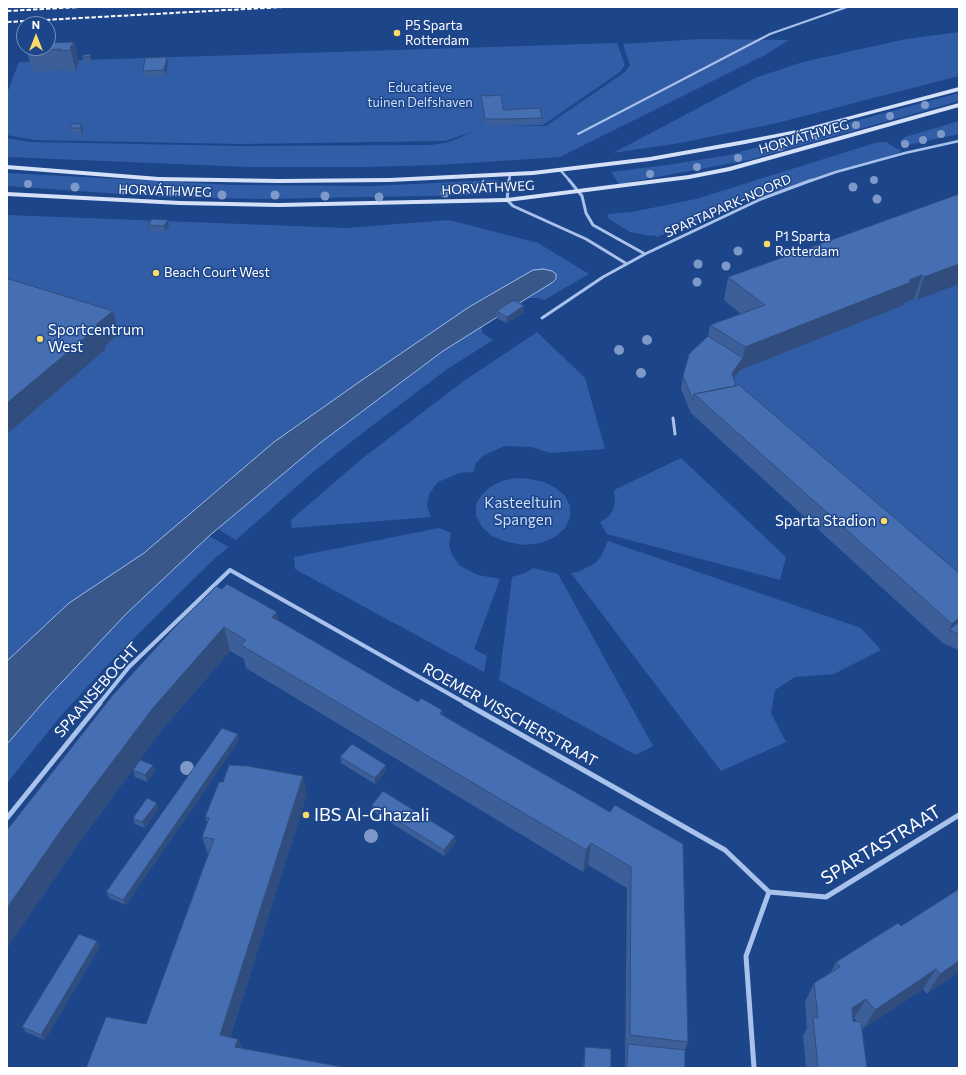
<!DOCTYPE html>
<html>
<head>
<meta charset="utf-8">
<style>
  body { margin:0 }
  #map { position:relative; width:966px; height:1075px; overflow:hidden; background:#1d458a; font-family:Commissioner,sans-serif }
  canvas { display:block }
  .frame { position:absolute; inset:0; border:8px solid #fff; pointer-events:none }
  .north { position:absolute; left:16px; top:16px; width:40px; height:40px; box-sizing:border-box; background:#1d458a; border:1px solid #778fb9; border-radius:50%; rotate:0deg; font-size:11px; font-weight:700; line-height:16px; text-align:center; color:#fff }
  .north::after { content:''; display:block; margin:auto; width:14px; height:18px; background:#fbdb67; clip-path:polygon(50% 0,100% 100%,50% 72%,0 100%) }
</style>
</head>
<body>
<div id="map">
<canvas width="966" height="1075"></canvas>
<div class="frame"></div>
<div class="north">N</div>
</div>
<script>
const g = document.querySelector('canvas').getContext('2d');
g.lineJoin = 'round';
function fillPath(path, color) { g.fillStyle = color; g.fill(path, 'evenodd'); }
const poly = rows => new Path2D(rows.map(r => 'M' + r).join(''));
function trace(path, color, width, dash) { g.strokeStyle = color; g.lineWidth = width; g.lineCap = dash ? 'butt' : 'round'; g.setLineDash(dash || []); g.stroke(path); }
function write(font, color, halo, rows, align = 'center') {
  g.font = font + ' Commissioner,sans-serif'; g.lineWidth = 3; g.setLineDash([]); g.textBaseline = 'middle'; g.strokeStyle = halo; g.fillStyle = color; for (const [text, x, y, turn = 0] of rows) {
    g.save(); g.translate(x, y); g.rotate((+turn || 0) * Math.PI / 180); g.textAlign = isNaN(turn) ? turn : align; if (halo) g.strokeText(text, 0, 0); g.fillText(text, 0, 0); g.restore();
  }
}
fillPath(poly([
  [959,32,959,76,777,123,680,143,613,153,755,78,800,63,847,52,906,39],
  [701,39,789,40,765,55,560,157,439,165,364,167,249,167,7,157,7,138,31,142,240,146,431,145,449,142,478,130,445,141,240,144,34,140,7,135,7,93,19,62,617,43,625,65,620,72,543,125,508,126,546,126,625,72,630,65,623,44],
  [959,93,959,101,749,160,625,183,619,184,611,172,674,164,729,155],
  [959,121,959,134,903,146,900,141,905,137],
  [878,142,886,142,901,151,899,153,748,200,657,237,654,235,650,236,630,232,609,219,607,216,609,214,632,212,696,199],
  [7,173,234,185,372,186,499,180,489,189,478,195,265,199,164,197,7,186],
  [7,215,346,228,449,220,538,243,589,274,544,300,539,298,528,298,553,282,533,270,469,307,274,442,190,513,167,535,144,553,69,603,7,661],
  [959,221,959,650,943,643,927,629,691,413,681,389],
  [482,326,482,333,493,340,446,370,365,431,312,473,236,540,218,529,320,443,443,351],
  [537,332,585,378,605,449,550,453,532,447,505,446,484,455,476,463,473,472,460,473,438,482,429,494,427,506,431,517,292,528,291,520,359,461,465,380],
  [681,458,786,557,780,580,607,534,600,522,608,517,613,510,615,500,614,490],
  [516,478,530,479,544,482,556,488,565,496,570,506,570,517,565,528,555,537,540,543,524,545,507,542,492,536,482,527,476,516,476,504,482,495,490,487,502,481],
  [439,528,451,533,449,544,452,555,460,566,478,575,500,579,474,649,487,656,484,672,295,569,294,557],
  [209,536,229,547,215,558,111,661,59,718,7,783,7,744,47,698,126,614],
  [608,541,861,628,881,650,834,674,795,677,775,690,771,713,786,742,721,771,571,573,578,572,594,564,600,558],
  [533,568,558,574,653,746,636,755,499,680,512,577,525,573]
]), '#315da7');
const water = poly([
  [543,269,552,271,556,274,556,279,553,282,443,351,320,443,209,536,126,614,47,698,7,744,7,661,69,603,144,553,274,442,362,380,469,307,533,270,543,269]
]);
fillPath(water, '#3a5789');
trace(water, '#9cbced', 1);
trace(poly([
  [578,134,770,34,847,7]
]), '#a8c2ec', 2);
trace(poly([
  [673,418,675,434]
]), '#a8c2ec', 3);
trace(poly([
  [561,171,570,181],
  [509,181,510,175],
  [810,181,836,172,905,153,959,141]
]), '#a8c2ec', 2.5);
trace(poly([
  [509,180,507,200,513,206,586,239,627,264],
  [569,180,582,196,586,213,593,225,645,254],
  [542,318,603,277,645,254,761,199,812,180]
]), '#a8c2ec', 3);
trace(poly([
  [99,704,129,667,230,570,467,704]
]), '#a8c2ec', 4);
trace(poly([
  [465,703,725,850,769,892],
  [7,818,100,703],
  [769,892,826,897,959,815],
  [754,1068,746,956,769,892]
]), '#a8c2ec', 5);
fillPath(poly([
  [959,87,959,91,802,132,745,144,650,161,533,175,390,182,279,183,159,181,7,169,7,165,159,177,279,179,390,178,533,171,650,157,745,140,802,129,959,87],
  [959,103,959,107,730,171,689,179,507,202,279,207,180,205,7,196,7,192,180,201,279,203,507,198,689,175,729,167,959,103]
]), '#d4e1f9');
trace(poly([
  [7,11,79,7],
  [7,22,283,7]
]), '#fff', 2, [4.5, 2]);
g.fillStyle = '#7e99c7';
for (const [x, y, r] of [
  [925,105,4],
  [890,116,4],
  [856,125,4],
  [941,134,4],
  [816,136,4],
  [923,140,4],
  [905,144,4],
  [780,147,4],
  [738,158,4],
  [697,167,4],
  [650,174,4],
  [874,180,4],
  [28,184,4],
  [75,187,4.5],
  [853,187,4.5],
  [123,190,4.5],
  [173,192,4.5],
  [445,193,4.5],
  [222,195,4.5],
  [275,195,4.5],
  [325,196,4.5],
  [379,197,4.5],
  [877,199,4.5],
  [738,251,4.5],
  [698,264,4.5],
  [726,266,4.5],
  [697,282,4.5],
  [647,340,5],
  [619,350,5],
  [641,373,5],
  [187,768,7],
  [371,836,7]
]) { g.beginPath(); g.arc(x, y, r, 0, 2 * Math.PI); g.fill(); }
fillPath(poly([
  [74,42,79,63,77,66,77,68,76,71,66,71,65,70,33,72,27,52],
  [90,54,92,60,91,62,84,63,82,57],
  [167,57,168,63,166,76,144,77,143,71],
  [481,95,503,110,542,118,542,124,505,125,485,125,481,101],
  [72,124,83,130,82,134,72,134,70,128],
  [959,194,917,300,914,299,905,302,904,305,740,370,734,379,736,386,959,573,959,650,943,643,691,413,681,389,683,376,708,336,710,325,741,314,724,300,728,277],
  [168,220,169,226,165,232,150,231,148,225],
  [496,311,524,313,506,323,496,317],
  [222,589,277,612,278,620,418,702,442,710,443,715,610,812,615,805,688,1042,685,1050,685,1068,625,1068,627,888,588,865,583,872,246,668,244,659,230,651,161,731,75,848,7,948,7,830],
  [239,740,126,905,109,898,106,892],
  [340,757,386,765,386,771,375,784,341,763],
  [133,770,155,771,147,782,135,777],
  [307,794,230,1038,238,1039,242,1048,86,1068,146,1024,208,854,202,837,207,823,205,817],
  [372,805,456,842,444,856,372,811],
  [159,809,145,828,135,824,133,818],
  [959,889,959,972,927,994,923,989,863,1029,862,1028,867,1068,806,1068,803,1036,807,1028,805,1002,814,983,831,972,836,962,901,926],
  [854,1018,857,1022,853,1021,853,1019],
  [97,941,100,946,45,1040,26,1032,22,1027],
  [585,1047,611,1068,583,1068]
]), '#3c5f99');
fillPath(poly([
  [74,42,79,63,77,66,77,68,76,71,70,48],
  [90,54,92,60,91,62,90,57],
  [167,57,168,63,166,76,164,70],
  [82,124,83,130,82,134,80,128],
  [168,220,169,226,165,232,164,226],
  [959,264,959,284,917,300,924,277],
  [922,275,914,299,905,302,904,305,740,370,729,385,732,373,743,358,745,347],
  [524,306,524,313,506,323,507,317],
  [113,311,119,334,105,346,106,349,7,434,7,403,96,325],
  [277,612,281,636,272,617],
  [959,618,959,630,949,630,952,624],
  [224,627,230,651,161,731,75,848,7,948,7,908,64,826,153,708],
  [442,710,443,733,440,714],
  [238,734,239,740,126,905,123,900],
  [153,765,155,771,147,782,145,775],
  [386,765,386,771,375,784,375,778],
  [303,776,307,794,226,1050,220,1035],
  [157,803,159,809,145,828,142,822],
  [455,836,456,842,444,856,444,850],
  [591,843,588,865,583,872,586,850],
  [97,941,100,946,45,1040,41,1035],
  [959,961,959,972,927,994,940,974],
  [936,969,923,989,863,1029,875,1010],
  [866,999,854,1018,841,1027,852,1008],
  [238,1039,244,1054,235,1047]
]), '#314d7d');
const building = poly([
  [74,42,70,48,72,48,71,50,60,51,61,49,27,52,29,48,48,48,48,43,74,42],
  [90,54,90,57,82,57,83,55,90,54],
  [167,57,164,70,143,71,145,58,167,57],
  [481,95,487,96,501,95,503,110,540,108,542,118,505,119,485,119,481,95],
  [72,124,82,124,80,128,70,128,72,124],
  [959,194,959,264,924,277,922,275,909,280,911,282,745,347,710,325,765,305,728,277,959,194],
  [152,219,168,220,164,226,148,225,152,219],
  [9,279,113,311,96,325,99,326,7,403,7,280,9,279],
  [514,300,524,306,507,317,496,311,514,300],
  [708,336,743,358,732,373,736,386,694,394,693,400,683,376,689,354,708,336],
  [739,385,959,573,959,618,952,624,694,394,739,385],
  [227,584,277,612,272,617,418,702,421,698,442,710,440,714,610,812,615,805,683,844,688,1042,630,1035,631,867,591,843,586,850,241,645,246,640,224,627,153,708,64,826,7,908,7,830,112,696,173,629,216,586,222,589,227,584],
  [959,622,959,634,949,630,959,622],
  [222,728,238,734,123,900,106,892,222,728],
  [352,744,386,765,375,778,340,757,352,744],
  [140,760,153,765,145,775,133,770,140,760],
  [229,765,248,766,303,776,220,1035,238,1039,235,1047,348,1068,86,1068,106,1017,146,1024,214,839,202,837,209,818,205,817,219,782,223,782,229,765],
  [383,791,455,836,444,850,372,805,383,791],
  [147,798,157,803,142,822,133,818,147,798],
  [959,889,959,961,940,974,936,969,875,1010,866,999,852,1008,853,1021,861,1022,867,1068,818,1068,813,1017,818,1018,814,983,840,967,836,962,898,923,901,926,959,889],
  [79,934,97,941,41,1035,22,1027,79,934],
  [628,1044,685,1050,685,1068,627,1068,628,1044],
  [585,1047,611,1049,611,1068,584,1068,585,1047]
]);
fillPath(building, '#466eb2');
trace(building, '#314d7d', 1);
for (const [x, y, r, color] of [
  [397,33,4,"#fbdb67"],
  [767,244,4,"#fbdb67"],
  [156,273,4,"#fbdb67"],
  [40,339,4,"#fbdb67"],
  [884,521,4,"#fbdb67"],
  [306,815,4,"#fbdb67"]
]) { const dot = new Path2D(); dot.arc(x, y, r, 0, 2 * Math.PI); g.fillStyle = color; g.fill(dot); trace(dot, '#1d458a', 1.5); }
write('13px', '#fff', '#1d458a', [
  ["P5 Sparta",405,26],
  ["Rotterdam",405,41],
  ["P1 Sparta",775,237],
  ["Rotterdam",775,252],
  ["Beach Court West",164,273]
], 'left');
write('13px', '#cddef9', '#1d458a', [
  ["Educatieve",420,88],
  ["tuinen Delfshaven",420,103]
]);
write('13px', '#fff', '#1d458a', [
  ["HORVÁTHWEG",804,137,-16],
  ["HORVÁTHWEG",488,188,-3],
  ["HORVÁTHWEG",165,191,2],
  ["SPARTAPARK-NOORD",728,206,-24]
]);
write('15px', '#fff', '#1d458a', [
  ["Sportcentrum",48,330],
  ["West",48,347],
  ["Sparta Stadion",876,521,"right"]
], 'left');
write('15px', '#cddef9', '#1d458a', [
  ["Kasteeltuin",523,503],
  ["Spangen",523,520]
]);
write('15px', '#fff', '#1d458a', [
  ["SPAANSEBOCHT",97,690,-49],
  ["ROEMER VISSCHERSTRAAT",510,715,29]
]);
write('18px', '#fff', '#1d458a', [
  ["IBS Al-Ghazali",314,815]
], 'left');
write('18px', '#fff', '#1d458a', [
  ["SPARTASTRAAT",881,845,-31]
]);
</script>
</body>
</html>
